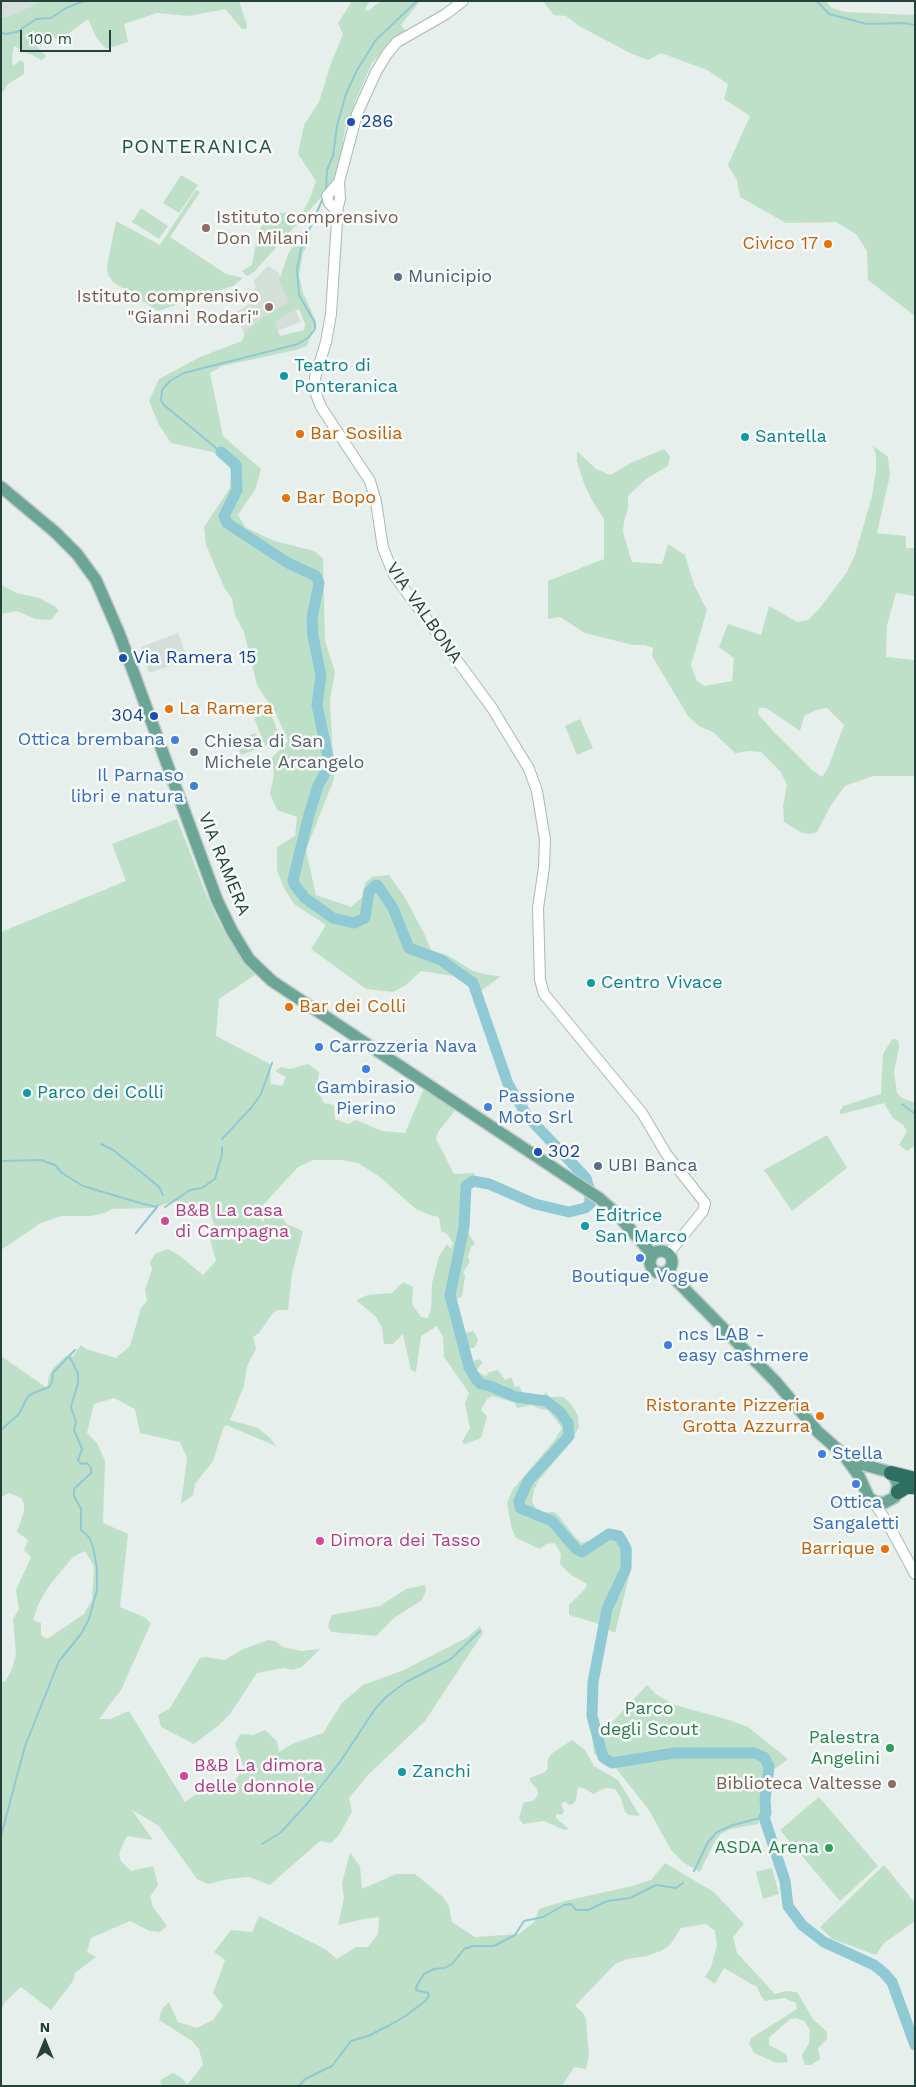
<!DOCTYPE html>
<html>
<head>
<meta charset="utf-8">
<style>
  body { margin:0 }
  #map { position:relative; width:916px; height:2087px; overflow:hidden; background:#e6efeb; font-family:"Work Sans",sans-serif }
  canvas { display:block }
  .frame { position:absolute; inset:0; border:2px solid #24423a; pointer-events:none }
  .north { position:absolute; left:20px; top:2017px; width:50px; height:50px; -webkit-text-stroke:4px #f7fbf9; paint-order:stroke; rotate:0deg; font-size:14px; font-weight:700; line-height:20px; text-align:center; color:#24423a }
  .north::after { content:''; display:block; margin:auto; width:18px; height:22px; background:#24423a; clip-path:polygon(50% 0,100% 100%,50% 72%,0 100%) }
  .scale { position:absolute; left:20px; top:30px; width:91px; height:22px; box-sizing:border-box; border:2px solid #24423a; border-top:0; padding-left:6px; font-size:15px; line-height:18px; white-space:nowrap; color:#24423a; -webkit-text-stroke:4px #f7fbf9; paint-order:stroke }
</style>
</head>
<body>
<div id="map">
<canvas width="916" height="2087"></canvas>
<div class="frame"></div>
<div class="north">N</div>
<div class="scale">100 m</div>
</div>
<script>
const g = document.querySelector('canvas').getContext('2d');
g.lineJoin = 'round';
function fillPath(path, color) { g.fillStyle = color; g.fill(path, 'evenodd'); }
const poly = rows => new Path2D(rows.map(r => 'M' + r).join(''));
function trace(path, color, width, dash) { g.strokeStyle = color; g.lineWidth = width; g.lineCap = dash ? 'butt' : 'round'; g.setLineDash(dash || []); g.stroke(path); }
function write(font, color, halo, rows, align = 'center') {
  g.font = font + ' "Work Sans",sans-serif'; g.lineWidth = 5; g.setLineDash([]); g.textBaseline = 'middle'; g.strokeStyle = halo; g.fillStyle = color; for (const [text, x, y, turn = 0] of rows) {
    g.save(); g.translate(x, y); g.rotate((+turn || 0) * Math.PI / 180); g.textAlign = isNaN(turn) ? turn : align; if (halo) g.strokeText(text, 0, 0); g.fillText(text, 0, 0); g.restore();
  }
}
fillPath(poly([
  [1,1,42,1,8,17,1,16],
  [268,266,278,272,301,322,247,342,236,312,251,303,246,294,256,288,253,281],
  [178,633,188,660,149,673,141,647]
]), '#d4dfda');
fillPath(poly([
  [42,1,239,1,247,25,246,29,242,29,225,9,189,16,157,13,124,24,128,42,106,49,96,37,88,19,60,40,37,32,28,37,46,56,42,60,14,46,12,58,13,66,21,60,24,63,24,74,8,84,1,95,1,16,8,17],
  [352,1,370,1,365,9,368,11,378,3,385,1,420,1,401,25,406,32,392,40,372,63,355,102,352,116,349,118,345,129,343,141,344,150,333,184,254,272,247,276,242,271,252,265,258,231,272,214,291,212,302,214,310,198,316,181,298,154,304,125,319,102,330,66,343,34,338,23],
  [543,1,826,1,832,8,845,12,915,15,915,316,868,280,867,251,856,234,836,222,786,223,740,197,737,180,728,165,750,116,724,99,728,84,707,70,661,53,648,60,632,54,579,26,566,16,554,15],
  [181,175,198,185,179,213,163,203],
  [196,190,200,192,170,237,226,274,243,278,233,286,158,311,113,282,108,275,107,266,116,221,160,245],
  [141,208,168,226,159,239,132,222],
  [307,230,311,237,303,253,299,276,303,293,316,321,307,346,296,350,222,366,210,373,223,436,261,469,256,488,238,515,245,527,274,541,314,551,323,558,325,641,335,672,330,700,334,779,306,850,316,895,351,907,362,897,365,883,372,877,389,875,404,896,424,933,431,950,449,956,473,971,489,975,501,976,482,990,473,990,454,976,421,971,406,985,393,992,366,989,311,949,326,925,294,904,284,888,277,870,277,847,295,836,297,817,277,810,270,794,274,775,272,758,288,741,276,714,257,685,244,632,235,615,232,599,224,587,206,545,204,527,230,488,231,469,213,452,171,443,159,425,149,401,159,379,200,357,242,341,246,332,261,319,289,302,279,280,288,254,303,232],
  [299,309,305,324,304,330,280,336,275,323,284,315],
  [873,446,888,457,890,475,877,533,906,536,906,548,915,548,915,596,896,593,887,625,886,657,915,660,915,776,873,776,845,786,831,805,817,832,810,834,802,833,784,822,783,807,787,785,781,772,761,752,749,751,735,753,713,732,699,726,688,716,652,656,653,648,645,645,633,645,585,633,560,617,548,619,548,581,604,559,604,519,593,502,585,486,577,462,577,451,596,469,610,475,633,462,664,449,670,456,668,466,646,479,628,496,628,509,624,521,623,532,632,562,662,564,668,544,685,555,694,585,707,610,691,665,697,681,704,686,732,681,734,658,719,647,728,624,761,635,769,606,797,622,808,620,819,609,847,572,855,555,872,496,876,470,876,455],
  [759,708,766,708,800,731,804,716,816,710,827,708,844,725,828,768,822,777,812,770,773,731,758,714],
  [1,585,17,593,39,598,56,607,58,611,51,620,35,619,17,611,1,614],
  [270,712,281,739,265,746,254,718],
  [580,719,593,748,577,755,565,726],
  [256,733,262,747,241,755,235,741],
  [177,819,206,894,221,926,255,975,219,999,216,1036,270,1064,271,1084,282,1086,286,1077,275,1071,281,1067,290,1069,308,1064,319,1072,317,1089,324,1103,334,1105,335,1119,348,1124,356,1120,382,1131,405,1133,425,1086,457,1108,438,1132,436,1139,454,1174,475,1173,473,1178,462,1184,468,1232,475,1244,471,1247,468,1256,470,1262,463,1272,465,1276,462,1297,456,1299,455,1303,458,1322,465,1333,473,1331,476,1335,478,1341,474,1348,469,1348,473,1361,480,1359,482,1363,476,1371,486,1376,489,1372,498,1370,505,1380,511,1377,515,1387,519,1386,522,1392,531,1396,535,1394,540,1399,546,1392,549,1397,563,1397,571,1404,578,1416,579,1427,568,1446,538,1481,534,1490,532,1502,539,1513,554,1512,558,1515,575,1537,582,1543,613,1533,624,1538,632,1550,631,1568,615,1633,596,1623,569,1615,569,1605,584,1590,587,1584,571,1575,560,1564,561,1554,555,1543,546,1544,540,1549,516,1538,511,1526,507,1503,513,1489,554,1441,562,1428,557,1421,548,1410,540,1409,531,1405,517,1408,515,1403,492,1396,487,1399,481,1410,487,1416,481,1438,465,1444,462,1442,470,1428,465,1403,469,1393,444,1357,443,1337,437,1326,421,1336,416,1372,411,1370,403,1334,393,1344,384,1344,382,1328,376,1317,356,1300,368,1295,392,1293,403,1282,413,1287,412,1304,421,1317,428,1318,431,1308,432,1283,439,1256,447,1244,451,1249,453,1243,447,1234,441,1231,439,1217,430,1215,416,1209,380,1177,358,1163,341,1160,314,1160,298,1167,263,1205,259,1217,263,1222,269,1210,278,1207,286,1224,303,1231,292,1274,288,1310,278,1310,273,1313,259,1333,253,1337,256,1349,247,1366,244,1386,230,1420,258,1428,270,1438,276,1446,226,1425,223,1429,213,1461,195,1484,193,1495,181,1504,187,1458,180,1442,140,1433,135,1409,114,1398,94,1404,87,1433,97,1443,105,1461,103,1523,128,1534,120,1607,144,1617,151,1623,121,1690,99,1719,110,1719,129,1711,185,1802,208,1786,228,1790,244,1768,235,1744,240,1734,253,1735,265,1730,277,1741,279,1752,292,1744,323,1733,342,1703,363,1685,404,1670,468,1637,480,1626,483,1633,425,1721,369,1774,349,1798,352,1812,339,1835,331,1843,320,1841,270,1885,249,1877,228,1879,208,1884,197,1879,159,1826,132,1810,153,1840,127,1836,119,1853,121,1861,131,1871,153,1866,158,1885,150,1897,153,1907,167,1926,160,1932,150,1931,130,1921,91,1938,87,1952,96,1957,75,1973,73,1981,51,2010,21,1987,5,2002,1,2011,1,1681,5,1682,12,1669,16,1655,13,1619,19,1609,16,1590,31,1557,24,1550,28,1540,17,1532,24,1511,24,1503,21,1498,14,1495,9,1493,1,1497,1,1356,47,1388,49,1376,53,1368,66,1356,73,1356,81,1345,86,1349,116,1358,130,1346,141,1308,147,1301,145,1290,152,1269,150,1262,155,1254,168,1249,180,1256,203,1275,216,1261,210,1239,214,1224,209,1211,197,1205,172,1202,152,1208,112,1209,105,1213,90,1216,61,1216,41,1223,1,1250,1,932,126,881,112,844],
  [85,1551,94,1566,92,1600,84,1614,47,1639,41,1635,41,1623,33,1620,38,1605,49,1586,73,1557],
  [892,1039,898,1040,899,1047,894,1072,897,1093,902,1098,915,1103,915,1146,907,1151,899,1145,907,1131,903,1125,893,1118,884,1103,842,1114,839,1113,843,1106,881,1094,883,1054],
  [827,1135,847,1168,792,1211,764,1170],
  [425,1585,426,1591,422,1600,394,1618,376,1636,331,1632,328,1626,332,1615,380,1606,406,1589],
  [268,1640,275,1641,283,1647,301,1651,320,1649,302,1667,293,1670,284,1668,257,1673,230,1714,218,1726,194,1744,161,1727,158,1715,170,1708,200,1658,205,1657,225,1660,243,1649],
  [647,1685,657,1695,675,1705,729,1720,748,1727,788,1759,772,1771,768,1772,767,1767,764,1761,766,1767,764,1800,758,1824,730,1829,721,1834,715,1841,700,1872,684,1863,671,1850,649,1810,615,1767,676,1755,753,1755,761,1757,754,1754,675,1754,614,1766,605,1764,594,1753,590,1720,595,1700,599,1725,603,1732],
  [572,1740,585,1750,594,1766,618,1780,640,1816,629,1815,625,1812,621,1798,615,1789,606,1788,593,1794,586,1789,578,1787,576,1800,573,1804,569,1805,565,1801,561,1804,564,1812,561,1815,556,1814,556,1818,569,1829,564,1830,544,1821,523,1824,519,1819,523,1803,534,1800,538,1795,537,1789,530,1781,530,1778,545,1772,548,1768,547,1762,551,1754],
  [819,1797,878,1866,840,1901,780,1830],
  [350,1853,360,1866,362,1889,396,1874,415,1874,443,1897,449,1906,452,1922,475,1937,519,1934,534,1922,539,1909,565,1901,632,1886,651,1880,665,1863,714,1892,744,1924,733,1937,737,1953,775,1994,786,1991,797,1992,813,2019,827,2032,827,2039,818,2048,820,2059,811,2065,805,2065,802,2055,809,2043,810,2030,804,2021,796,2018,790,2019,769,2038,769,2045,786,2054,788,2062,776,2063,754,2053,749,2044,751,2038,797,2009,796,2003,784,1998,765,2001,761,1996,757,1987,724,1968,715,1984,705,1977,711,1967,717,1946,715,1931,706,1924,681,1928,670,1945,661,1951,647,1956,627,1959,615,1964,575,2006,583,2013,586,2019,589,2055,586,2069,574,2067,562,2086,162,2086,160,2080,173,2073,182,2078,187,2085,203,2065,199,2049,192,2041,159,2020,162,2009,169,2002,178,2022,197,2028,213,2020,223,2006,213,1993,225,1960,214,1952,231,1930,252,1932,259,1916,325,1949,337,1959,356,1947,368,1947,371,1943,378,1934,379,1917,364,1919,338,1925,344,1898,342,1883],
  [884,1865,915,1903,915,1921,883,1944,876,1955,832,1939,820,1927],
  [772,1868,779,1894,763,1899,756,1872]
]), '#bfe0c8');
trace(poly([
  [817,1,829,14,867,24,903,23,915,25],
  [1,32,5,34,17,32,36,19,51,18,66,8,84,1],
  [326,191,327,170,333,156,337,126,346,94,357,70,376,40,417,1],
  [221,452,164,405,161,400,162,390,170,381,184,373,298,344,309,337,315,329,315,323,299,295,297,269,301,249,323,198],
  [902,1104,915,1114],
  [222,1139,251,1108,261,1094,272,1063],
  [101,1144,113,1150,141,1172,159,1187,163,1195],
  [1,1161,41,1160,55,1165,62,1173,83,1186,140,1203,157,1207,158,1205],
  [165,1207,190,1190,202,1188,215,1179,222,1154,222,1147],
  [136,1233,157,1207],
  [1,1430,19,1414,27,1398,31,1394,49,1387,52,1382,53,1373,69,1356],
  [1,1836,25,1746,59,1661,81,1634,89,1619,97,1590,97,1568,93,1547,89,1537,81,1530,81,1509,74,1496,74,1489,91,1473,91,1468,87,1463,81,1464,78,1460,82,1449,74,1430,76,1422,71,1407,78,1383,78,1373,69,1356,75,1350],
  [262,1844,280,1833,306,1805,340,1762,375,1709,386,1697,406,1682,451,1659,480,1631],
  [694,1871,708,1842,717,1832,733,1825,764,1817],
  [299,2086,305,2079,332,2066,351,2041,368,2036,390,2025,407,2015,425,2001,429,1996,428,1993,416,1990,417,1985,424,1974,434,1969,445,1968,453,1963,464,1949,473,1946,494,1946,515,1935,524,1921,543,1917,564,1905,571,1904,576,1910,588,1910,607,1901,630,1898,656,1885,676,1888,683,1883]
]), '#8ec9d4', 2);
trace(poly([
  [221,452,236,465,237,490,224,516,227,523,288,563,316,576,319,583,312,618,313,636,321,676,317,705,328,757,324,775,318,786,309,815,293,880,294,884,305,898,333,918,354,923,365,918,369,892,376,885,378,886,393,908,409,948,441,960,473,983,508,1084,528,1117,586,1178,590,1191,590,1204,585,1208,569,1212,535,1204,489,1184,473,1181,466,1186,464,1227,450,1295,469,1367,476,1379,481,1384,490,1386,516,1397,546,1401,560,1412,568,1423,569,1436,528,1481,519,1501,520,1508,552,1521,576,1549,582,1552,609,1534,619,1536,626,1548,626,1568,607,1609,593,1682,592,1716,603,1757,612,1763,674,1753,754,1753,764,1757,769,1766,765,1800,766,1813,764,1817,785,1881,788,1906,802,1925,824,1942,874,1965,884,1973,892,1982,915,2045]
]), '#8ec9d4', 11);
const secondary = poly([
  [339,182,340,199,338,206,331,314,326,342,315,378,316,394,321,407,370,481,376,502,383,548,394,575,492,708,529,769,537,791,545,840,544,867,538,908,540,980,544,994,642,1113,667,1155,705,1203,703,1211,668,1254],
  [337,211,329,203,327,196,339,182,357,114,376,72,387,54,397,42,446,14,463,1],
  [873,1501,887,1522,915,1574]
]);
const primary = poly([
  [1,487,55,532,77,554,96,580,119,633,217,900,232,931,249,959,272,981,599,1198,616,1213,653,1255],
  '650 1262a11 11 0 1 1 22 0a11 11 0 1 1-22 0Z',
  [667,1271,776,1382,818,1432,843,1454,859,1476,869,1498,876,1502,884,1503,895,1497,898,1484,893,1475,886,1471,861,1464,843,1454]
]);
const highway = poly([
  [891,1473,915,1479],
  [898,1492,906,1487,915,1487]
]);
trace(secondary, '#a4bbb3', 12);
trace(primary, '#c2cac8', 14);
trace(highway, '#c2cac8', 16);
trace(secondary, '#fff', 10);
trace(primary, '#6aa596', 11);
trace(highway, '#2f6f62', 14);
for (const [x, y, r, color] of [
  [351,122,5,"#1a4fb4"],
  [206,228,5,"#8d6e63"],
  [828,244,5,"#e8710a"],
  [398,277,5,"#5c6f8a"],
  [269,307,5,"#8d6e63"],
  [284,376,5,"#0f9aa8"],
  [300,434,5,"#e8710a"],
  [745,437,5,"#0f9aa8"],
  [286,498,5,"#e8710a"],
  [123,658,5,"#1a4fb4"],
  [169,709,5,"#e8710a"],
  [154,716,5,"#1a4fb4"],
  [175,740,5,"#3f7fe0"],
  [194,752,5,"#6b7280"],
  [194,786,5,"#3f7fe0"],
  [591,983,5,"#0f9aa8"],
  [289,1007,5,"#e8710a"],
  [319,1047,5,"#3f7fe0"],
  [366,1069,5,"#3f7fe0"],
  [27,1093,5,"#0f9aa8"],
  [488,1107,5,"#3f7fe0"],
  [538,1152,5,"#1a4fb4"],
  [598,1166,5,"#5c6f8a"],
  [165,1221,5,"#d1479c"],
  [585,1226,5,"#0f9aa8"],
  [640,1258,5,"#3f7fe0"],
  [668,1345,5,"#3f7fe0"],
  [820,1416,5,"#e8710a"],
  [822,1454,5,"#3f7fe0"],
  [856,1484,5,"#3f7fe0"],
  [320,1541,5,"#d1479c"],
  [885,1549,5,"#e8710a"],
  [890,1748,5,"#2e9e5b"],
  [402,1772,5,"#0f9aa8"],
  [184,1776,5,"#d1479c"],
  [892,1784,5,"#8d6e63"],
  [829,1848,5,"#2e9e5b"]
]) { const dot = new Path2D(); dot.arc(x, y, r, 0, 2 * Math.PI); g.fillStyle = color; g.fill(dot); trace(dot, '#f7fbf9', 2); }
write('18px', '#164399', '#f7fbf9', [
  ["286",361,122],
  ["Via Ramera 15",133,658],
  ["304",144,716,"right"],
  ["302",548,1152]
], 'left');
write('18px', '#785e54', '#f7fbf9', [
  ["Istituto comprensivo",216,218,"left"],
  ["Don Milani",216,239,"left"],
  ["Istituto comprensivo",259,297],
  ["\"Gianni Rodari\"",259,318],
  ["Biblioteca Valtesse",882,1784]
], 'right');
write('18px', '#c56008', '#f7fbf9', [
  ["Civico 17",818,244,"right"],
  ["Bar Sosilia",310,434],
  ["Bar Bopo",296,498],
  ["La Ramera",179,709],
  ["Bar dei Colli",299,1007],
  ["Ristorante Pizzeria",810,1406,"right"],
  ["Grotta Azzurra",810,1427,"right"],
  ["Barrique",875,1549,"right"]
], 'left');
write('18px', '#4e5e75', '#f7fbf9', [
  ["Municipio",408,277],
  ["UBI Banca",608,1166]
], 'left');
write('18px', '#0d838f', '#f7fbf9', [
  ["Teatro di",294,366],
  ["Ponteranica",294,387],
  ["Santella",755,437],
  ["Centro Vivace",601,983],
  ["Parco dei Colli",37,1093],
  ["Editrice",595,1216],
  ["San Marco",595,1237],
  ["Zanchi",412,1772]
], 'left');
write('18px', '#24423a', '#f7fbf9', [
  ["VIA VALBONA",424,613,55],
  ["VIA RAMERA",224,864,68]
]);
write('18px', '#366cbe', '#f7fbf9', [
  ["Ottica brembana",165,740,"right"],
  ["Il Parnaso",184,776,"right"],
  ["libri e natura",184,797,"right"],
  ["Carrozzeria Nava",329,1047],
  ["Gambirasio",366,1088,"center"],
  ["Pierino",366,1109,"center"],
  ["Passione",498,1097],
  ["Moto Srl",498,1118],
  ["Boutique Vogue",640,1277,"center"],
  ["ncs LAB -",678,1335],
  ["easy cashmere",678,1356],
  ["Stella",832,1454],
  ["Ottica",856,1503,"center"],
  ["Sangaletti",856,1524,"center"]
], 'left');
write('18px', '#5b616d', '#f7fbf9', [
  ["Chiesa di San",204,742],
  ["Michele Arcangelo",204,763]
], 'left');
write('18px', '#b23c85', '#f7fbf9', [
  ["B&B La casa",175,1211],
  ["di Campagna",175,1232],
  ["Dimora dei Tasso",330,1541],
  ["B&B La dimora",194,1766],
  ["delle donnole",194,1787]
], 'left');
write('18px', '#2d7a4b', '#f7fbf9', [
  ["Parco",649,1709],
  ["degli Scout",649,1730]
]);
write('18px', '#27864d', '#f7fbf9', [
  ["Palestra",880,1738],
  ["Angelini",880,1759],
  ["ASDA Arena",819,1848]
], 'right');
g.letterSpacing = '1px';
write('20px', '#1f5548', '#f7fbf9', [
  ["PONTERANICA",197,147]
]);
g.letterSpacing = '0px';
</script>
</body>
</html>
